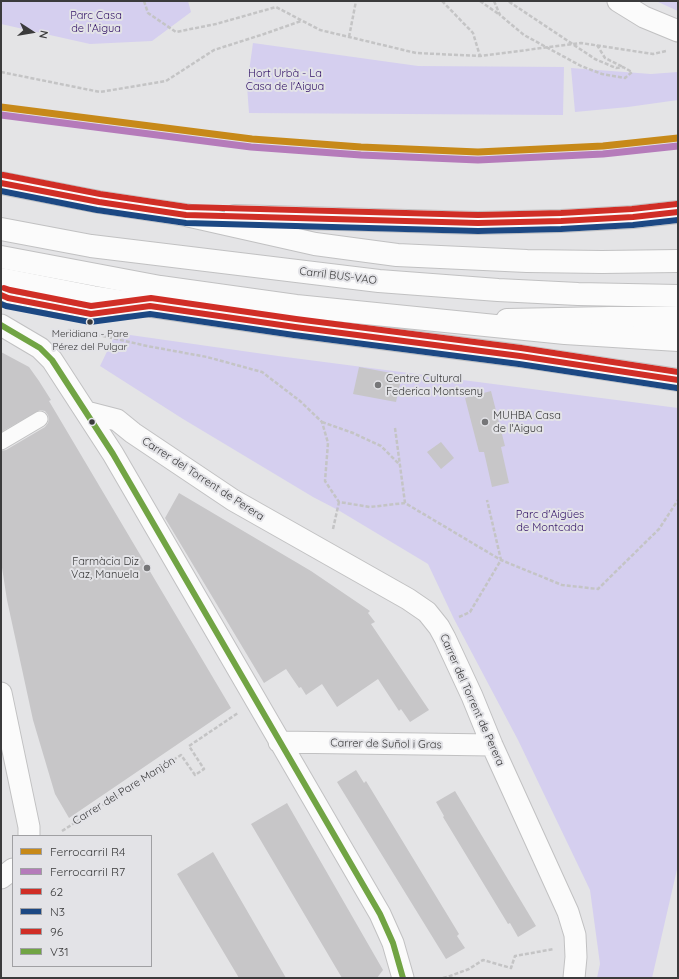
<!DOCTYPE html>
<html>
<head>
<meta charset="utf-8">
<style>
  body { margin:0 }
  #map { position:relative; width:679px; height:979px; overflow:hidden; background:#e4e4e6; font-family:Quicksand,sans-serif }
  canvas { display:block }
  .frame { position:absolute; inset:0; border:2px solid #3b3b3c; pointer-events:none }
  .legend { position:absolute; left:12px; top:835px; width:140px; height:132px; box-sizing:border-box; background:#e3e3e7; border:1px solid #a0a0a3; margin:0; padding:5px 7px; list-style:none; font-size:12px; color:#3b3b3c }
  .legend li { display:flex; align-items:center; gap:8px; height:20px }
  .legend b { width:20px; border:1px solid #a0a0a3 }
  .north { position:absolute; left:12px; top:12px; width:40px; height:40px; -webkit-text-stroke:3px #e3e3e7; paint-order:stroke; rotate:102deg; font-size:11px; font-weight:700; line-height:16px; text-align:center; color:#3b3b3c }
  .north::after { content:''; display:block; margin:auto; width:14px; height:18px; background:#3b3b3c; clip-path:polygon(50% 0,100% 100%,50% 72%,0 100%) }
</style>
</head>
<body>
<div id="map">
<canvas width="679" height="979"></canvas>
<div class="frame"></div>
<ul class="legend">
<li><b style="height:5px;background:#c78919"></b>Ferrocarril R4</li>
<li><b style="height:5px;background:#b57bba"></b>Ferrocarril R7</li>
<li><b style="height:5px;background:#d02e26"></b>62</li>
<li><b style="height:5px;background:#1c4883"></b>N3</li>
<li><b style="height:5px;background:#d02e26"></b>96</li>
<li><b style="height:5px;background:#71a444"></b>V31</li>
</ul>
<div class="north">N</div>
</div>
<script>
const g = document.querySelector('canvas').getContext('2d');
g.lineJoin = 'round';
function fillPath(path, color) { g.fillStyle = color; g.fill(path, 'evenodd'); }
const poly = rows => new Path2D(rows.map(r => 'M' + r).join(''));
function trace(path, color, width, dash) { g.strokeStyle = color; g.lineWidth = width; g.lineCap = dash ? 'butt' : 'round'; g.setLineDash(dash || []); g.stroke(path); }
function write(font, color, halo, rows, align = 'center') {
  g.font = font + ' Quicksand,sans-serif'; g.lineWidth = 4; g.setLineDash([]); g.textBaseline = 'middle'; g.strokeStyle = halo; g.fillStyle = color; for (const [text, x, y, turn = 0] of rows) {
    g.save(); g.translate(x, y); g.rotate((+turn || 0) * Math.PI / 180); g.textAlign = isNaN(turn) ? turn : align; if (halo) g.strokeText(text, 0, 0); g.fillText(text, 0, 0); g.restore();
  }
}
fillPath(poly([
  [1,1,188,1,191,12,152,41,90,44,1,24],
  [656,1,678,1,678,11],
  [253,43,418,66,564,67,563,115,249,113,247,86],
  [571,68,651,74,678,72,678,100,628,107,575,112],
  [116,333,278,356,678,408,678,865,652,978,597,978,600,964,590,890,518,740,454,619,428,564,338,510,313,497,183,419,100,366]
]), '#d5cfef');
fillPath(poly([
  [1,352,29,367,39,381,51,400,49,401,231,708,69,818,55,794,33,720,7,600,1,561,1,451,6,450,45,427,48,423,49,419,48,415,45,411,40,410,1,432],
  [359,367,402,375,396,402,353,394],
  [491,391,505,446,501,447,509,483,492,487,484,452,479,452,465,398],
  [441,442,454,458,441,469,427,452],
  [179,493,311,571,370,611,368,613,375,622,371,624,429,710,410,722,401,709,399,711,378,679,337,707,322,684,306,695,301,687,299,688,286,669,264,683,165,518],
  [356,770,364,783,366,781,459,934,457,936,465,948,446,959,337,782],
  [455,791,536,926,518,937,510,923,508,924,443,817,444,816,436,802],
  [287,803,383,970,377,978,342,978,251,824],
  [213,852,286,978,239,978,177,874]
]), '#c7c6c8');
const service = poly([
  [1,295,8,298,91,314,125,309]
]);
const pedestrian = poly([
  [1,442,40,419]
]);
const minor = poly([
  [618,1,644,17,678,31],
  [1,325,40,348,52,360,113,454,380,914,393,943,403,978],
  [86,412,117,420,133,433,233,500,408,599,427,612,439,627,445,638,472,696,492,745,568,912,575,935,576,957,574,978],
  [1,693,29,827,29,836],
  [279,742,492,745],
  [1,878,13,869]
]);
const trunk = poly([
  [1,183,99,202,186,215,315,244,397,255,527,261,602,262,678,261],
  [235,216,478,223,561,221,633,217,678,212],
  [1,229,91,246,379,281,498,290,578,294,678,296],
  [1,279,93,297,150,306,295,327,520,356,678,380],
  [507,320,610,318,678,318]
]);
const motorway = poly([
  [1,257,160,287,296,306,565,333,678,340]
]);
trace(service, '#c1c1c2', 12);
trace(pedestrian, '#c1c1c2', 17);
trace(minor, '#c1c1c2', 23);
trace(trunk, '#c1c1c2', 24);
trace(motorway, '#c1c1c2', 24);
trace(poly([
  [144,1,148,13,176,32,216,24,276,7,320,30,416,53,480,56,581,43,653,54,666,51],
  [442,1,473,33,480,56],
  [480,1,500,15],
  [349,37,356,1],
  [597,45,605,58,623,67],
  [1,72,100,92,166,81,214,50,264,34,301,21],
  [68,338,69,330,90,333,147,346,207,357,262,372,300,401,322,422,328,443,325,481,339,502,370,507,405,503],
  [322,422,353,433,381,446,399,464],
  [395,428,405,503,501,560,562,585,598,589,659,529,678,500],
  [333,529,339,502],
  [459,617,470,612,501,560,487,500],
  [62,831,181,755,195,775,204,769,189,746,238,713],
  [443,978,450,976,469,969,483,960,511,968,515,956,554,949]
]), '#c4c4c5', 2.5, [4, 2]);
trace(service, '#fbfbfb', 10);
trace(pedestrian, '#fbfbfb', 15);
trace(minor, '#fbfbfb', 21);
trace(trunk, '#fbfbfb', 22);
trace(motorway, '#fbfbfb', 22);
trace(poly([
  [494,1,500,15,524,35,581,66,602,74,625,78,632,72,623,67,616,68,595,59,508,1]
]), '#c4c4c5', 2.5, [4, 2]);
trace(poly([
  [1,183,99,202,186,215,478,223,561,221,633,217,678,212],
  [1,295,8,298,91,314,150,306,295,327,520,356,678,380]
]), '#d02e26', 6);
trace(poly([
  [1,191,97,210,186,223,478,231,561,229,633,225,678,220],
  [1,304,6,306,90,322,150,314,294,335,519,364,677,388]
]), '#1c4883', 6);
trace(poly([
  [3,175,100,194,187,207,478,215,561,213,632,209,677,204],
  [4,288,10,290,91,306,151,298,296,319,521,348,678,372]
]), '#d02e26', 6);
trace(poly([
  [1,325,40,348,52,360,113,454,380,914,393,943,403,978]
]), '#71a444', 6);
trace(poly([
  [1,107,252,139,361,147,478,152,603,146,678,138]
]), '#c78919', 7);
trace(poly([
  [1,115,251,147,361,155,478,160,603,154,678,146]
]), '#b57bba', 7);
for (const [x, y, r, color] of [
  [90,322,3.5,"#3b3b3c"],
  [378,385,4,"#767678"],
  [92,422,3.5,"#3b3b3c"],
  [485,422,4,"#767678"],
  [147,568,4,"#767678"]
]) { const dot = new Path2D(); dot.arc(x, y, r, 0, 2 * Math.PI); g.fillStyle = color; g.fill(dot); trace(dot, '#e3e3e7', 1.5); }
write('10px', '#3b3b3c', '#e3e3e7', [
  ["Meridiana - Pare",90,334],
  ["Pérez del Pulgar",90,347]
]);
write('11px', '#321366', '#e3e3e7', [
  ["Parc Casa",96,16],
  ["de l'Aigua",96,29],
  ["Hort Urbà - La",285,74],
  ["Casa de l'Aigua",285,87],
  ["Parc d'Aigües",550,515],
  ["de Montcada",550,528]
]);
write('11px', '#3b3b3c', '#e3e3e7', [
  ["Carril BUS-VAO",338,276,7],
  ["Carrer del Torrent de Perera",203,479,33],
  ["Carrer del Torrent de Perera",472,700,66],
  ["Carrer de Suñol i Gras",386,744,1],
  ["Carrer del Pare Manjón",124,791,-32]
]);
write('11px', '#3b3b3c', '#e3e3e7', [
  ["Centre Cultural",386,379],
  ["Federica Montseny",386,392],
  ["MUHBA Casa",493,416],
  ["de l'Aigua",493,429],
  ["Farmàcia Diz",139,562,"right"],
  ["Vaz, Manuela",139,575,"right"]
], 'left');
</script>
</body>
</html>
